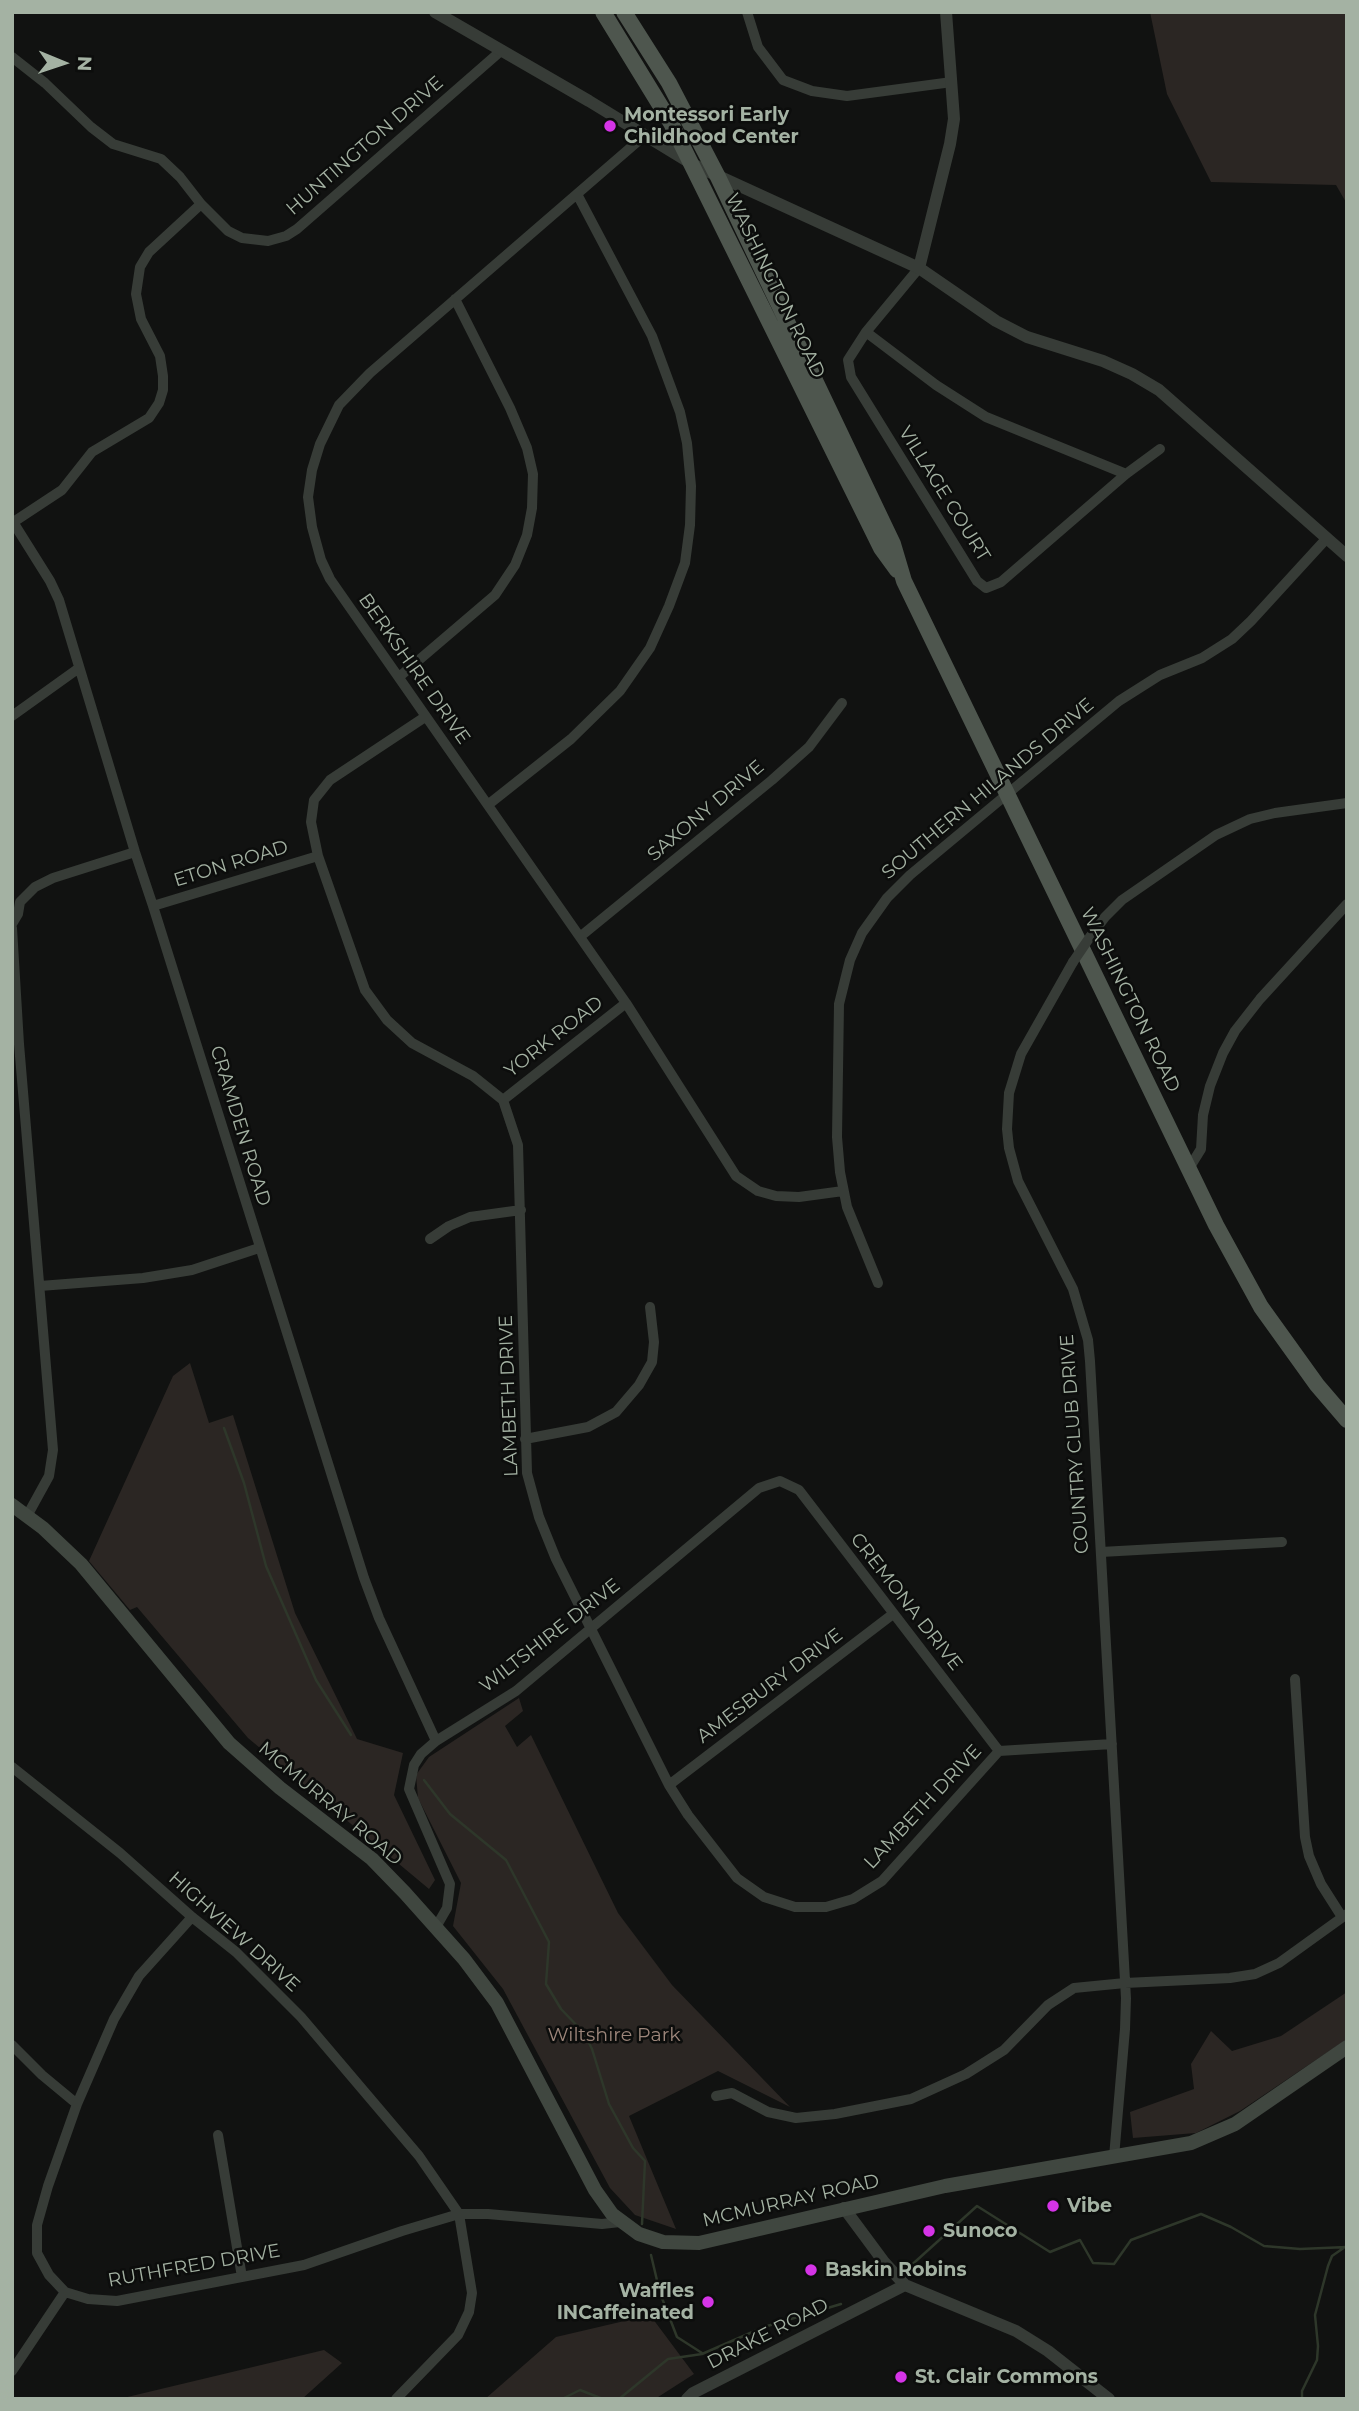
<!DOCTYPE html>
<html>
<head>
<meta charset="utf-8">
<style>
  body { margin:0 }
  #map { position:relative; width:1359px; height:2411px; overflow:hidden; background:#111211; font-family:Montserrat,sans-serif }
  canvas { display:block }
  .frame { position:absolute; inset:0; border:14px solid #a4b2a3; pointer-events:none }
  .north { position:absolute; left:28px; top:28px; width:70px; height:70px; -webkit-text-stroke:5px #0c0d0c; paint-order:stroke; rotate:92deg; font-size:19px; font-weight:700; line-height:28px; text-align:center; color:#a4b2a3 }
  .north::after { content:''; display:block; margin:auto; width:24px; height:32px; background:#a4b2a3; clip-path:polygon(50% 0,100% 100%,50% 72%,0 100%) }
</style>
</head>
<body>
<div id="map">
<canvas width="1359" height="2411"></canvas>
<div class="frame"></div>
<div class="north">N</div>
</div>
<script>
const g = document.querySelector('canvas').getContext('2d');
g.lineJoin = 'round';
function fillPath(path, color) { g.fillStyle = color; g.fill(path, 'evenodd'); }
const poly = rows => new Path2D(rows.map(r => 'M' + r).join(''));
function trace(path, color, width, dash) { g.strokeStyle = color; g.lineWidth = width; g.lineCap = dash ? 'butt' : 'round'; g.setLineDash(dash || []); g.stroke(path); }
function write(font, color, halo, rows, align = 'center') {
  g.font = font + ' Montserrat,sans-serif'; g.lineWidth = 5; g.setLineDash([]); g.textBaseline = 'middle'; g.strokeStyle = halo; g.fillStyle = color; for (const [text, x, y, turn = 0] of rows) {
    g.save(); g.translate(x, y); g.rotate((+turn || 0) * Math.PI / 180); g.textAlign = isNaN(turn) ? turn : align; if (halo) g.strokeText(text, 0, 0); g.fillText(text, 0, 0); g.restore();
  }
}
fillPath(poly([
  [1150,12,1347,12,1347,204,1336,185,1211,182,1167,94],
  [190,1363,209,1423,233,1415,295,1613,357,1739,403,1753,394,1795,435,1880,429,1889,248,1738,137,1607,130,1610,89,1561,173,1376],
  [519,1698,523,1711,505,1726,517,1747,531,1735,618,1913,672,1985,790,2107,718,2071,629,2116,676,2229,635,2215,610,2188,503,1989,453,1926,461,1883,418,1798,416,1775,429,1757],
  [1347,1992,1347,2039,1240,2111,1196,2133,1133,2138,1130,2112,1194,2089,1191,2064,1211,2031,1232,2051,1281,2036],
  [650,2315,694,2374,655,2399,485,2399,556,2337],
  [324,2350,342,2363,302,2399,119,2399]
]), '#2b2623');
trace(poly([
  [224,1428,244,1483,266,1566,316,1680,351,1735],
  [424,1780,450,1814,506,1860,549,1942,546,1984,561,2009,584,2033,592,2049,609,2104,633,2148,645,2161,642,2224],
  [651,2255,660,2293,677,2337,702,2353],
  [906,2270,977,2206,1050,2252,1080,2240,1093,2263,1114,2264,1131,2240,1201,2214,1231,2227,1264,2246,1300,2249,1347,2247],
  [562,2399,580,2390,603,2399],
  [619,2399,668,2359,702,2354,764,2327,841,2304],
  [1302,2399,1302,2391,1317,2360,1318,2346,1315,2315,1328,2266,1332,2256,1345,2247]
]), '#2e372a', 2.5);
trace(poly([
  [747,12,758,47,783,80,812,91,847,96,952,82],
  [12,57,45,83,91,127,113,144,161,159,180,177,201,204,228,231,242,238,268,241,286,236,297,229,502,50],
  [644,136,370,373,339,405,320,444,312,470,308,497,312,527,321,560,330,579,626,1003,736,1176,758,1191,776,1196,799,1197,843,1191],
  [919,268,866,332,848,360,851,377,977,581,986,588,1001,582,1126,474,1160,449],
  [866,332,936,385,986,417,1126,474],
  [13,522,50,581,59,600,135,852,153,906,364,1578,379,1618,436,1741],
  [12,523,62,490,92,452,149,418,159,403,163,390,163,376,160,356,141,319,136,294,140,267,149,252,201,204],
  [399,677,495,595,515,565,527,535,532,508,533,474,527,448,510,408,455,299],
  [12,716,79,668],
  [425,717,330,780,314,800,311,822,318,856,365,990,387,1020,412,1043,473,1076,503,1100,518,1145,527,1473,539,1517,556,1559,669,1785,688,1815,737,1878,764,1897,795,1907,826,1907,853,1899,882,1881,999,1751,1112,1744],
  [489,804,571,739,620,691,650,648,669,606,685,563,690,525,691,486,687,443,680,412,652,336,577,194],
  [153,906,318,856],
  [12,924,18,914,20,902,35,887,53,878,135,852],
  [12,928,19,1044,53,1450,49,1476,27,1516],
  [581,936,772,780,809,747,842,703],
  [1090,937,1105,917,1122,900,1216,835,1250,819,1275,813,1347,803],
  [1073,962,1021,1054,1009,1093,1007,1129,1009,1148,1018,1181,1073,1289,1088,1340,1090,1361,1126,1998,1125,2029,1114,2157],
  [503,1100,626,1003],
  [1188,1170,1201,1149,1203,1115,1210,1086,1223,1053,1235,1031,1260,999,1347,904],
  [430,1239,449,1226,470,1217,521,1210],
  [878,1283,847,1207,840,1172,837,1137,839,1004,850,960,862,933,887,898,910,875,1119,701,1160,675,1202,658,1232,639,1251,621,1327,538],
  [40,1286,143,1278,192,1270,259,1248],
  [525,1439,588,1427,616,1412,639,1385,652,1362,654,1342,650,1307],
  [1101,1552,1282,1542],
  [1295,1679,1305,1837,1309,1856,1321,1884,1342,1917],
  [12,1767,120,1853,192,1917,236,1952,301,2017,419,2156,459,2214,472,2293,469,2312,458,2335,396,2399],
  [669,1785,893,1614],
  [192,1917,139,1976,114,2019,77,2104,48,2186,37,2225,37,2253,49,2275,65,2292,88,2299,117,2301,304,2265,402,2231,459,2214,488,2214,602,2224,620,2222],
  [436,1927,447,1908,450,1884,409,1789,414,1765,421,1754,436,1741,516,1691,759,1488,780,1481,799,1490,999,1751],
  [12,2045,42,2075,77,2104],
  [716,2096,732,2093,768,2112,796,2118,835,2114,911,2099,966,2074,1004,2050,1048,2005,1074,1988,1125,1983,1230,1978,1255,1974,1279,1963,1347,1914],
  [218,2135,242,2277],
  [12,2371,65,2292]
]), '#373c37', 10);
trace(poly([
  [435,12,589,101,692,164,919,268,996,321,1027,337,1103,361,1132,374,1159,390,1347,556],
  [919,268,950,144,954,119,946,12],
  [844,2208,884,2262,905,2285,1016,2331,1048,2351,1109,2399],
  [687,2399,693,2393,905,2285]
]), '#373c37', 12);
trace(poly([
  [12,1505,43,1528,81,1564,229,1743,280,1788,372,1859,405,1893,464,1959,497,2003,595,2190,612,2214,639,2234,663,2242,699,2243,945,2186,1191,2143,1235,2124,1347,2047]
]), '#404740', 14);
trace(poly([
  [603,12,671,123,881,548,897,570],
  [624,12,669,83,718,177,893,544,904,581,1216,1225,1261,1307,1317,1385,1347,1420]
]), '#4e564e', 16);
trace(poly([
  [1073,962,1090,937]
]), '#373c37', 10);
for (const [x, y, r, color] of [
  [610,126,7,"#d534e7"],
  [1053,2206,7,"#d534e7"],
  [929,2231,7,"#d534e7"],
  [811,2270,7,"#d534e7"],
  [708,2302,7,"#d534e7"],
  [901,2377,7,"#d534e7"]
]) { const dot = new Path2D(); dot.arc(x, y, r, 0, 2 * Math.PI); g.fillStyle = color; g.fill(dot); trace(dot, '#0c0d0c', 2.5); }
write('bold 19px', '#a4b2a3', '#0c0d0c', [
  ["Montessori Early",624,115],
  ["Childhood Center",624,137],
  ["Vibe",1067,2206],
  ["Sunoco",943,2231],
  ["Baskin Robins",825,2270],
  ["Waffles",694,2291,"right"],
  ["INCaffeinated",694,2313,"right"],
  ["St. Clair Commons",915,2377]
], 'left');
write('19px', '#a4b2a3', '#0c0d0c', [
  ["HUNTINGTON DRIVE",365,146,-41],
  ["WASHINGTON ROAD",775,286,64],
  ["VILLAGE COURT",944,494,58],
  ["BERKSHIRE DRIVE",414,669,55],
  ["SOUTHERN HILANDS DRIVE",988,789,-40],
  ["SAXONY DRIVE",706,811,-40],
  ["ETON ROAD",231,864,-17],
  ["WASHINGTON ROAD",1130,1000,64],
  ["YORK ROAD",554,1037,-38],
  ["CRAMDEN ROAD",240,1126,73],
  ["LAMBETH DRIVE",509,1396,-92],
  ["COUNTRY CLUB DRIVE",1075,1444,-94],
  ["CREMONA DRIVE",906,1602,52],
  ["WILTSHIRE DRIVE",550,1636,-38],
  ["AMESBURY DRIVE",770,1686,-37],
  ["MCMURRAY ROAD",330,1804,40],
  ["LAMBETH DRIVE",923,1807,-47],
  ["HIGHVIEW DRIVE",234,1932,42],
  ["MCMURRAY ROAD",791,2201,-13],
  ["RUTHFRED DRIVE",194,2266,-10],
  ["DRAKE ROAD",768,2334,-27]
]);
write('19px', '#9c857a', '#0c0d0c', [
  ["Wiltshire Park",614,2035]
]);
</script>
</body>
</html>
